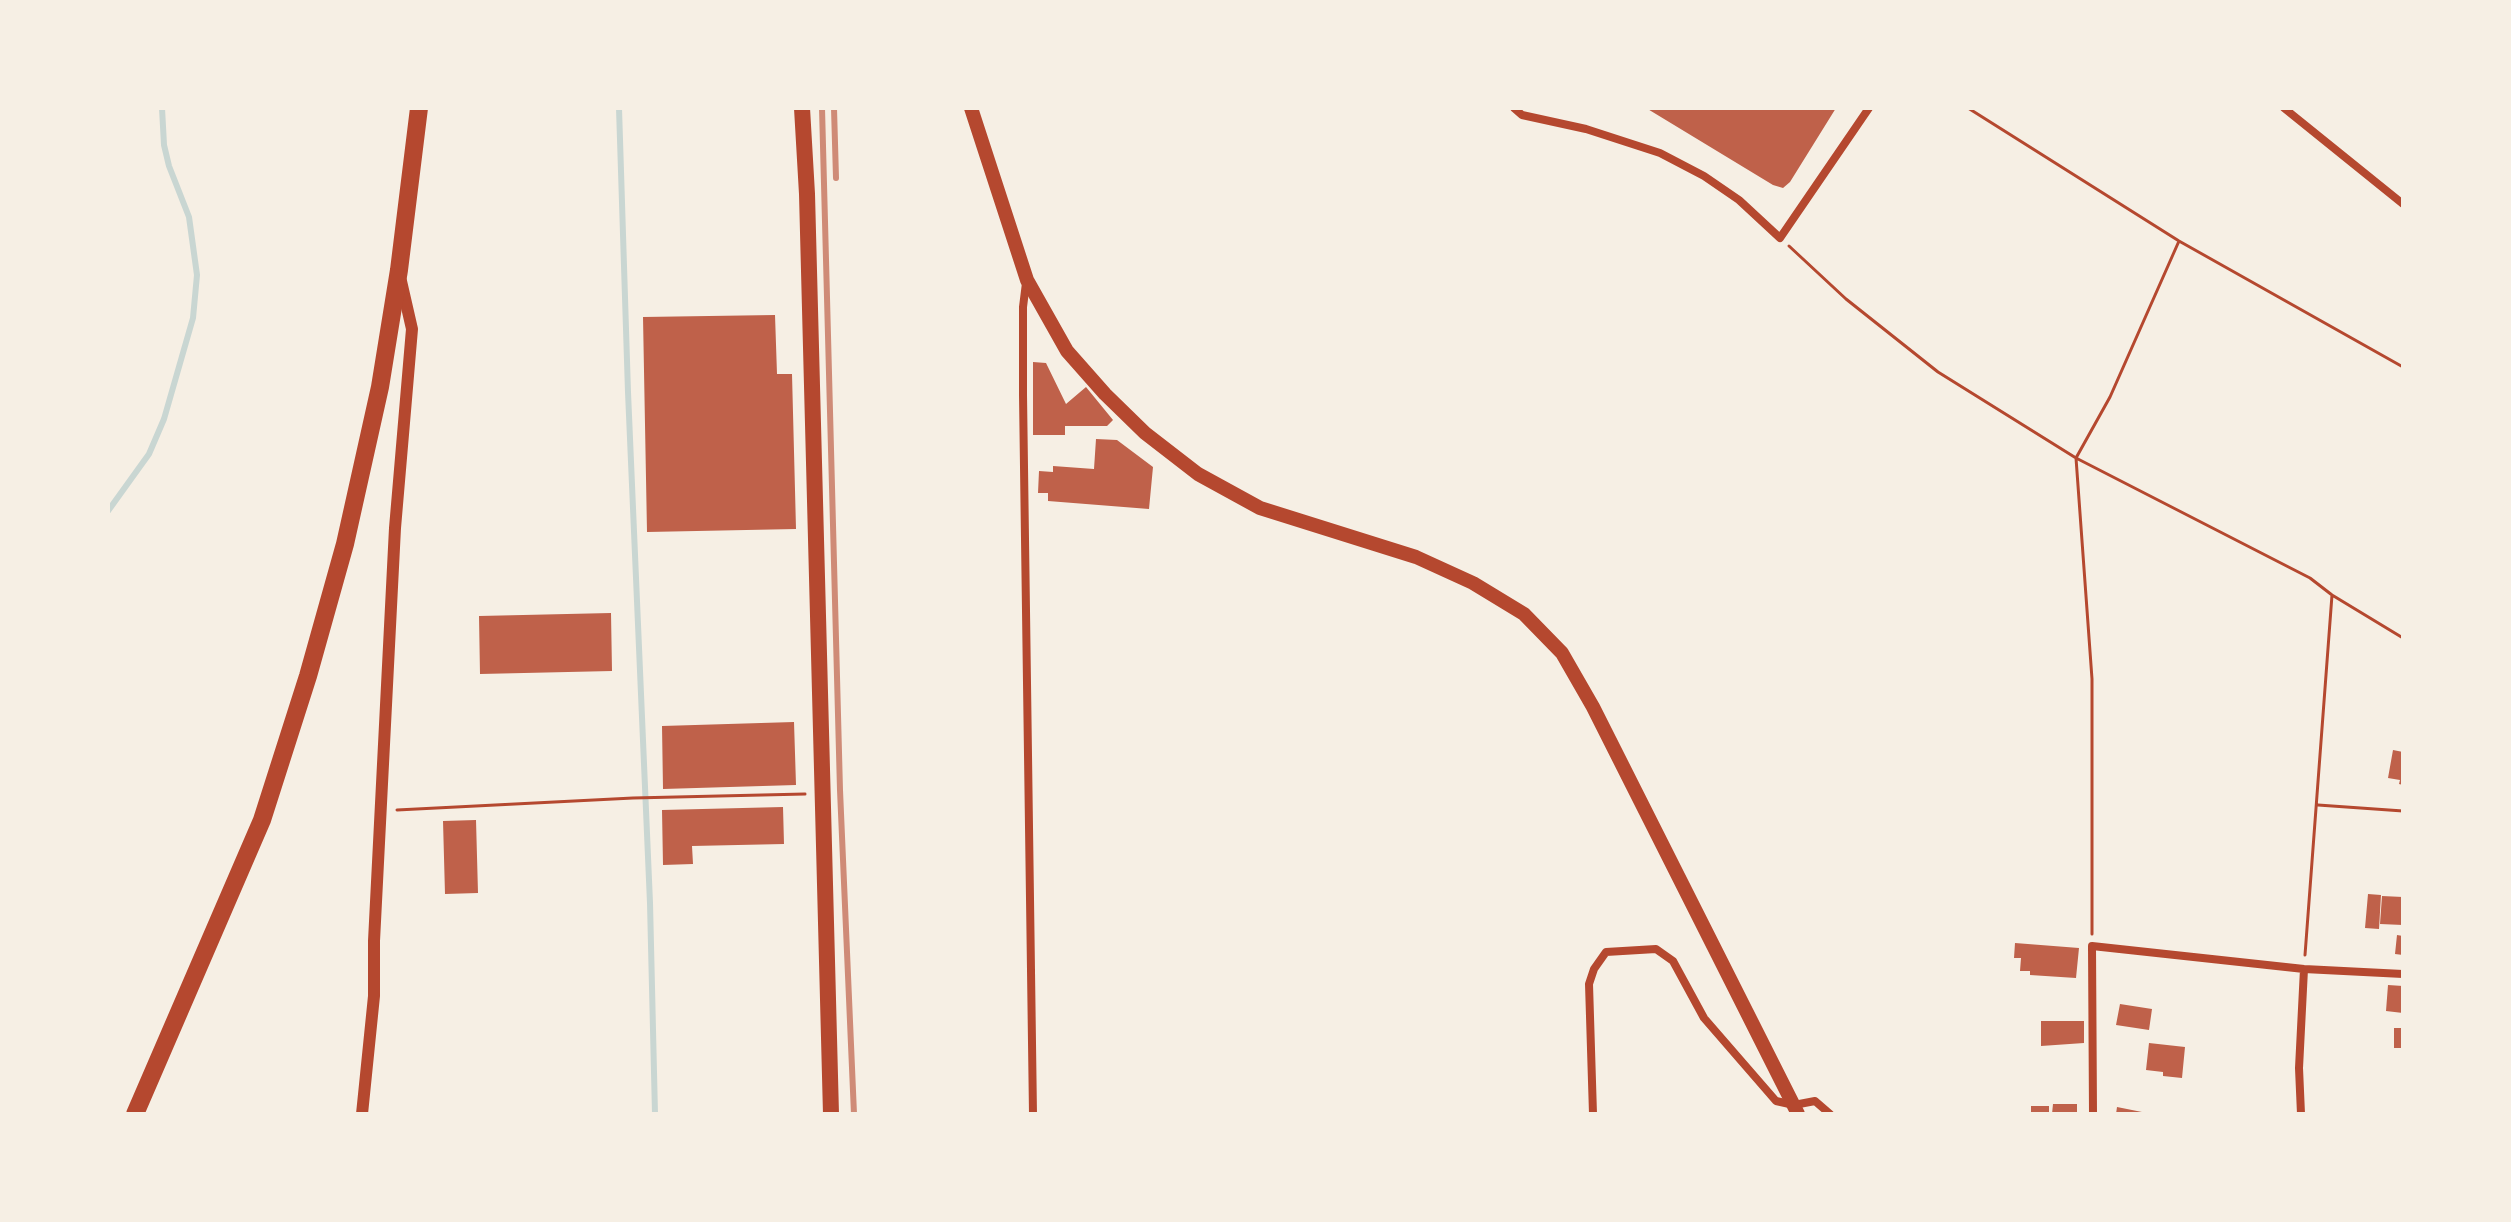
<!DOCTYPE html>
<html>
<head>
<meta charset="utf-8">
<style>
  body { margin:0 }
  #map { position:relative; width:2511px; height:1222px; overflow:hidden; background:#f6efe4; font-family:Karla,sans-serif }
  canvas { display:block }
  .frame { position:absolute; inset:0; border:110px solid #f6efe4; pointer-events:none }
</style>
</head>
<body>
<div id="map">
<canvas width="2511" height="1222"></canvas>
<div class="frame"></div>
</div>
<script>
const g = document.querySelector('canvas').getContext('2d');
g.lineJoin = 'round';
const poly = rows => new Path2D(rows.map(r => 'M' + r).join(''));
function trace(path, color, width, dash) { g.strokeStyle = color; g.lineWidth = width; g.lineCap = dash ? 'butt' : 'round'; g.setLineDash(dash || []); g.stroke(path); }
function fillPath(path, color) { g.fillStyle = color; g.fill(path, 'evenodd'); }
trace(poly([
  [619,108,628,392,650,903,655,1114],
  [108,511,149,454,164,419,193,318,197,275,189,217,169,166,164,145,162,108]
]), '#c9d6d2', 6);
fillPath(poly([
  [1646,108,1836,108,1790,182,1783,188,1773,185],
  [775,315,777,374,792,374,796,529,647,532,643,317],
  [1033,362,1046,363,1066,404,1086,387,1113,420,1107,426,1065,426,1065,435,1033,435],
  [1096,439,1117,440,1153,467,1149,509,1048,501,1048,493,1038,493,1039,471,1053,472,1053,466,1094,469],
  [611,613,612,671,480,674,479,616],
  [794,722,796,785,663,789,662,726],
  [2393,750,2403,752,2403,785,2399,784,2400,780,2388,778],
  [783,807,784,844,692,846,693,864,663,865,662,810],
  [476,820,478,893,445,894,443,821],
  [2368,894,2381,895,2379,929,2365,928],
  [2382,896,2403,897,2403,925,2380,924],
  [2397,935,2403,936,2403,955,2395,954],
  [2015,943,2079,948,2076,978,2030,975,2030,971,2020,971,2021,958,2014,958],
  [2388,985,2403,986,2403,1013,2386,1011],
  [2120,1004,2152,1009,2149,1030,2116,1025],
  [2041,1021,2084,1021,2084,1043,2041,1046],
  [2394,1028,2403,1028,2403,1048,2394,1048],
  [2149,1043,2185,1047,2182,1078,2163,1076,2163,1072,2146,1070],
  [2053,1104,2077,1104,2077,1114,2052,1114],
  [2031,1106,2049,1106,2049,1114,2031,1114],
  [2117,1107,2142,1112,2141,1114,2116,1114]
]), '#bf614a');
trace(poly([
  [1968,108,2179,241,2403,367],
  [1789,246,1846,299,1938,372,2076,458,2310,578,2332,595,2403,638],
  [2318,805,2403,811],
  [397,810,633,798,805,794],
  [2092,934,2092,679,2076,458,2110,397,2179,241],
  [2305,955,2332,595]
]), '#b5482f', 3);
trace(poly([
  [1514,108,1522,115,1586,129,1660,153,1704,176,1739,200,1780,238,1869,108],
  [2284,108,2403,204],
  [1026,283,1023,307,1023,395,1033,1114],
  [1593,1114,1589,984,1594,969,1606,952,1656,949,1673,961,1704,1018,1776,1101,1794,1105,1815,1101,1830,1114],
  [2093,1114,2092,946,2304,969,2403,974],
  [2301,1114,2299,1068,2304,969]
]), '#b5482f', 8);
trace(poly([
  [362,1114,374,996,374,941,395,528,412,329,401,281]
]), '#b5482f', 12);
trace(poly([
  [971,108,1027,280,1067,351,1105,394,1145,433,1198,474,1260,508,1416,557,1473,583,1524,614,1562,653,1593,707,1798,1114]
]), '#b5482f', 14);
trace(poly([
  [802,108,807,194,831,1114]
]), '#b5482f', 16);
trace(poly([
  [135,1114,262,820,308,676,345,544,380,387,399,270,419,108]
]), '#b5482f', 18);
trace(poly([
  [822,108,840,790,854,1114],
  [834,108,836,178]
]), '#cf8b77', 6);
</script>
</body>
</html>
